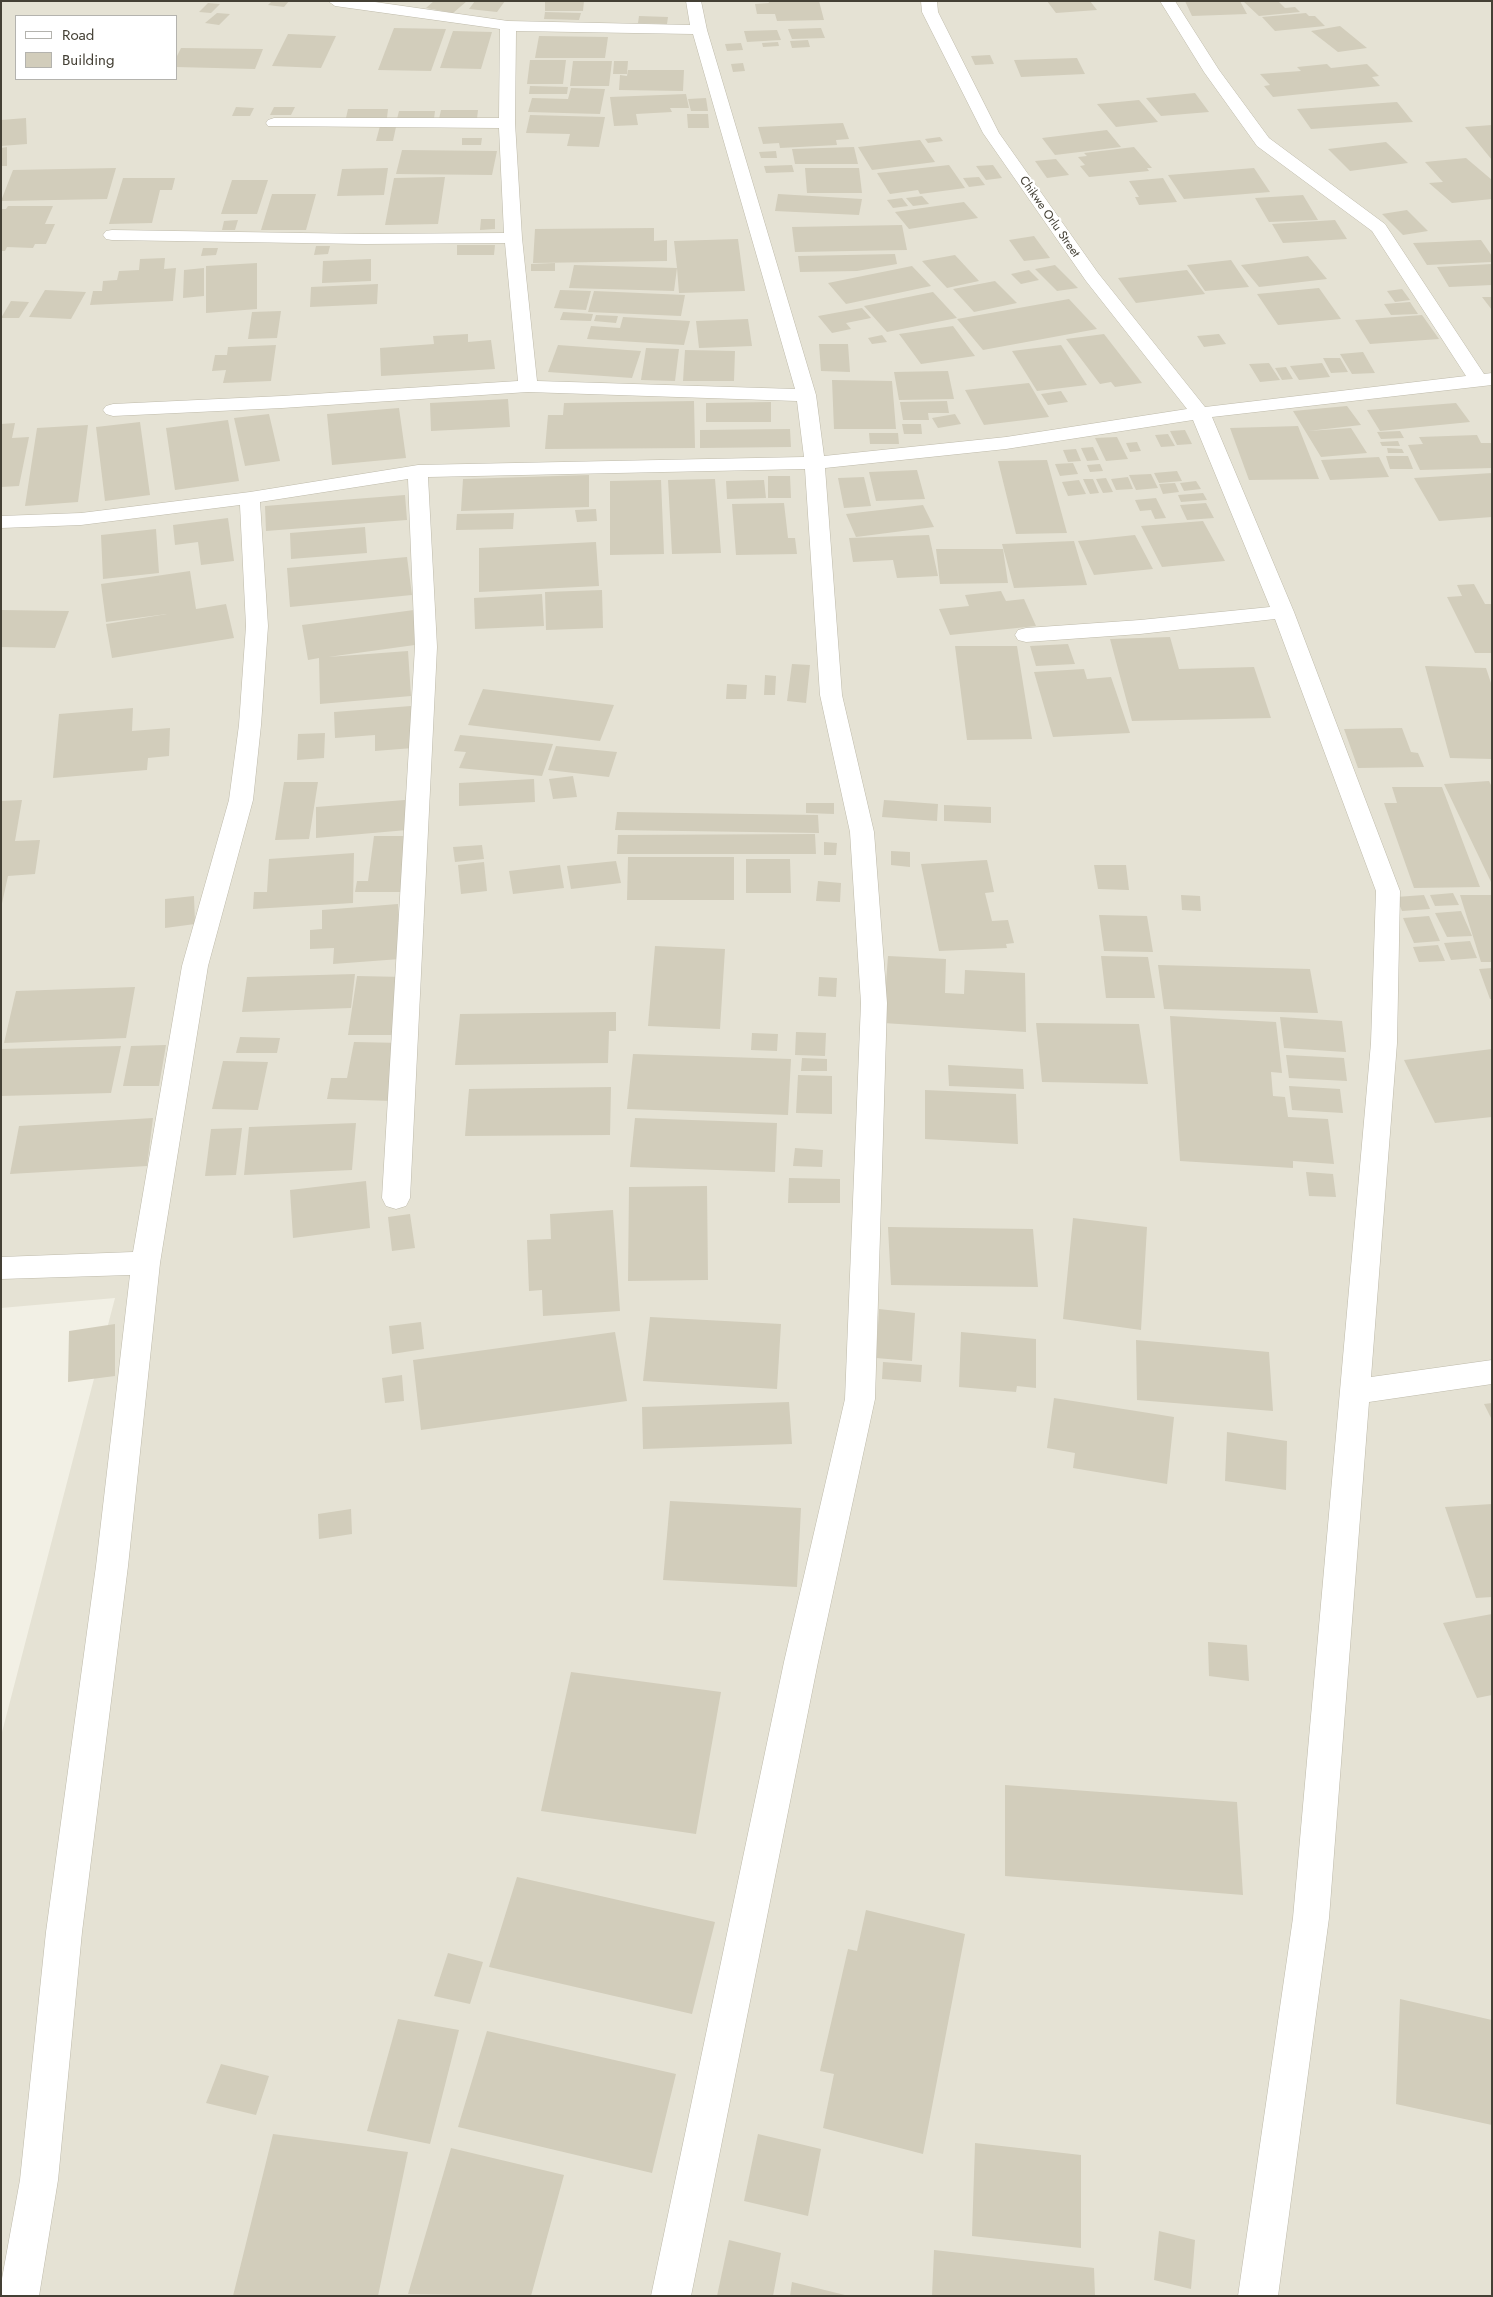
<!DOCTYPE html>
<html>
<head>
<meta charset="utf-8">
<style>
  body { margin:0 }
  #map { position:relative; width:1493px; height:2297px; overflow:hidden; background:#f2f0e5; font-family:Jost,sans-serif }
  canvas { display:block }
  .frame { position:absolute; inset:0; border:2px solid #444035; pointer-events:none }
  .legend { position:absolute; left:15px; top:15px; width:162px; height:65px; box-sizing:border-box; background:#fff; border:1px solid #b4b3ae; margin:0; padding:6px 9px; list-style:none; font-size:15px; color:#444035 }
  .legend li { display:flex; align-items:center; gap:10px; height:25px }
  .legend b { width:25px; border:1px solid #b4b3ae }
</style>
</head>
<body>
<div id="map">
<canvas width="1493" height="2297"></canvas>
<div class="frame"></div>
<ul class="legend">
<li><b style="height:6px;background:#fff"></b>Road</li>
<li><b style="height:14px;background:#d2cdbb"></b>Building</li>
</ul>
</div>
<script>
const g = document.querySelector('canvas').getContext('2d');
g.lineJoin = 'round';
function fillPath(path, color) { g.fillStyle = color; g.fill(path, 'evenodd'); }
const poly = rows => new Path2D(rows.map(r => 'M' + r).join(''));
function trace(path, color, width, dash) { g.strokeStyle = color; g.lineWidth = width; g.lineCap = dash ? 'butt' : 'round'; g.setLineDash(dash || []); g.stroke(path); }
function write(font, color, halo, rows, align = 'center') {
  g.font = font + ' Jost,sans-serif'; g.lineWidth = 4.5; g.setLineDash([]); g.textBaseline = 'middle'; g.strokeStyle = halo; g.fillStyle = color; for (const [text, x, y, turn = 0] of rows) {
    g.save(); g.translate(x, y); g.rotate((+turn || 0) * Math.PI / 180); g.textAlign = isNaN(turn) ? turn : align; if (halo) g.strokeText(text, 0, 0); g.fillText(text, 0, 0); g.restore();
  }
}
fillPath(poly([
  [1,1,1492,1,1492,2296,1,2296,1,1736,115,1298,1,1308],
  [16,16,176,16,176,79,16,79]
]), '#e5e2d4');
fillPath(poly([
  [272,1,289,1,284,7,268,5],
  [434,1,467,1,453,13,426,8],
  [475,1,505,1,497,12,469,9],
  [545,1,584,1,583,11,545,11],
  [768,1,819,1,824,20,777,21,775,14,757,14,755,4,769,3],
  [1047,1,1090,1,1097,10,1056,13],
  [1185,1,1240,1,1247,14,1192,16],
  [1243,1,1278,1,1285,8,1295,7,1300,12,1259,16],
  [208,3,220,4,211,13,199,12],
  [545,12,581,13,579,20,544,19],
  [217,13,230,14,219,25,205,23],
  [1306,13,1309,16,1315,16,1325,26,1275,31,1262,17],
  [639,16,668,17,667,24,638,23],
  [1340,26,1367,48,1338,52,1311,31],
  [394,28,446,29,431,71,378,70],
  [821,28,825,38,792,39,788,29],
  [777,30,781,40,747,42,744,31],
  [453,31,492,32,481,69,440,68],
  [288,34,336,36,321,68,272,66],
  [539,36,608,37,605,58,535,58],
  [808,40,810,47,792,48,790,41],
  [778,42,779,46,763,47,762,43],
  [741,43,743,50,727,51,725,44],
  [181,48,263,49,255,69,176,67,176,58],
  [990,55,994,64,975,65,971,56],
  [1077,58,1085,74,1021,77,1014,60],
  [530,60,566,60,563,84,527,84],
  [573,61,612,61,609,86,570,86],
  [614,61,628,61,627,74,613,74],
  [743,63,745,71,733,72,731,64],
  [1327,64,1331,68,1367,64,1379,76,1372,77,1380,86,1273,97,1264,86,1270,85,1260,74,1301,71,1297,67],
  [628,70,684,70,683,91,619,90,620,75,627,76],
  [530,86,568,87,567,94,529,94],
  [571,88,605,89,600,114,528,112,532,98,568,99],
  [1195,93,1209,112,1161,116,1146,98],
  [686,94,689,108,670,108,672,112,636,114,638,125,614,126,610,97],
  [706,98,708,111,691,111,688,99],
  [1139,100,1158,122,1116,127,1097,104],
  [1397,102,1413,122,1311,129,1297,109],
  [236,107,254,108,250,116,232,116],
  [274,107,295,107,291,115,270,115],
  [348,109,388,109,387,118,346,118],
  [441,110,478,110,477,119,439,119],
  [399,111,435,111,434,119,397,119],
  [687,114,708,114,709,128,688,128],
  [530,115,605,117,599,147,567,146,570,134,526,133],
  [26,118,27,144,1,146,1,120],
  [843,123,849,139,836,140,837,145,780,148,779,143,763,144,758,127],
  [1492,125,1492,160,1465,127],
  [380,126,396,127,393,141,376,141],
  [1107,130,1121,147,1055,155,1042,138],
  [940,137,943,141,928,143,925,139],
  [462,138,482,138,481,145,462,145],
  [920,140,935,162,872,170,858,147],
  [1386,142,1408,163,1350,171,1328,149],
  [7,147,7,166,1,166,1,148],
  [854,147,858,164,795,164,792,149],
  [1134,147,1152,168,1147,168,1149,171,1089,177,1080,166,1085,165,1078,157,1087,156,1084,153],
  [402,150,497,151,492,175,396,174],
  [776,151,777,158,761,158,759,152],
  [1466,158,1492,180,1492,199,1452,203,1429,183,1443,182,1425,162],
  [1056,159,1069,175,1047,178,1035,161],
  [792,165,794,172,766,173,764,166],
  [949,165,965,188,920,194,918,190,890,194,877,173],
  [993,165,1002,178,986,180,976,166],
  [116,168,107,199,1,201,13,170],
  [388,168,384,195,337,196,342,169],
  [805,168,859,168,862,193,807,193],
  [1254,168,1270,192,1184,199,1168,175],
  [445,177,438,224,385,225,394,178],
  [979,177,985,185,969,187,963,178],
  [123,178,175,178,172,190,160,190,152,223,109,224],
  [1163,178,1177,202,1139,205,1135,197,1139,197,1129,181],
  [232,180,268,180,257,214,221,214],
  [272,194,316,194,306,230,261,230],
  [778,194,862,199,859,215,775,211],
  [1303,195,1318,220,1269,222,1255,198],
  [922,196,929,204,913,206,906,198],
  [902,198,908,206,893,208,887,200],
  [964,202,978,218,909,229,895,212],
  [8,206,53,206,45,224,55,224,46,244,35,244,33,248,7,247,5,251,1,251,1,209,6,209],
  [1407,210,1428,231,1403,235,1382,214],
  [481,219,495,219,495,229,480,230],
  [238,220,235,230,222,230,224,221],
  [1335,220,1347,239,1283,243,1272,224],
  [902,225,907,250,795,252,792,227],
  [654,228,654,241,667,240,667,261,533,263,535,229],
  [1034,236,1050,258,1024,261,1009,240],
  [738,239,745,291,679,293,677,268,674,291,569,288,574,265,677,268,674,241],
  [1481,240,1492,256,1492,262,1427,265,1413,243],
  [457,245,495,245,494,255,457,255],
  [316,246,330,246,328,254,314,255],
  [203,248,218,248,216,255,201,256],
  [895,254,897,264,857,271,800,272,798,256],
  [955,255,979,281,947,288,922,261],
  [1308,256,1327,279,1259,287,1241,265],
  [165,258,164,269,176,268,173,301,90,305,93,291,102,291,103,281,117,280,119,271,139,270,140,259],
  [371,259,371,281,322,283,323,261],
  [1231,260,1249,287,1205,291,1187,265],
  [257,263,257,309,206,313,206,266],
  [555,263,555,271,531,271,531,264],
  [1492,264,1492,285,1449,287,1437,267],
  [1055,265,1078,288,1057,291,1035,269],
  [912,266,931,286,846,304,828,283],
  [204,268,204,296,183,298,184,270],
  [1029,270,1039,280,1021,284,1011,274],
  [1187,270,1205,294,1136,303,1118,278],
  [995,281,1017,303,974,312,953,289],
  [378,284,377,304,310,307,311,287],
  [1319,288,1341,319,1278,325,1257,294],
  [1402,289,1410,300,1395,302,1387,291],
  [45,290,86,292,71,319,29,317],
  [560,290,591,291,586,310,554,308],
  [594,291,685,295,681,316,588,312],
  [933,292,957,318,887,332,864,306],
  [1482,297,1492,297,1492,310],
  [1069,299,1097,329,983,350,957,319],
  [11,301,29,302,19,318,1,318],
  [1410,302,1418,314,1391,315,1384,304],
  [862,308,871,318,846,323,851,329,832,333,818,316],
  [281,311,277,338,248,339,252,312],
  [563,312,593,314,591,321,560,320],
  [596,315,618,316,616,323,594,321],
  [1422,315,1439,339,1370,344,1355,320],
  [623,317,690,321,684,345,587,339,591,326,620,328],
  [748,319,752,346,699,348,696,321],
  [953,326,975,356,921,364,899,334],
  [468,334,468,342,491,340,495,369,381,376,380,348,434,344,433,336],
  [1104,334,1142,383,1115,387,1111,382,1100,384,1066,339],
  [1219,334,1226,344,1204,347,1197,336],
  [882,335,887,342,872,344,868,338],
  [819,344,848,344,850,372,821,371],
  [276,345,271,381,223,383,226,370,212,371,215,355,227,355,228,347],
  [558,345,641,351,632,378,548,372],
  [1061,345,1087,385,1037,391,1012,351],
  [646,348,679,349,675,381,641,380],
  [685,350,735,351,734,381,683,381],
  [1363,352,1375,373,1352,374,1340,354],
  [1323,358,1340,358,1348,372,1331,373],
  [1269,363,1280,380,1260,382,1249,364],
  [1322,363,1330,377,1299,380,1290,366],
  [1286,367,1293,379,1282,380,1275,368],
  [948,371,954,399,899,400,894,372],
  [832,380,892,381,896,429,834,429],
  [1029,383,1049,417,984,425,965,390],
  [1061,391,1068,402,1048,405,1041,394],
  [508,399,510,427,431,431,430,403],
  [694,401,695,448,545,449,548,415,563,415,564,403],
  [947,401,949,413,928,413,929,420,903,420,900,402],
  [771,402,771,422,706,422,706,403],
  [1456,403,1470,422,1380,431,1367,410],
  [1347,406,1361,425,1308,431,1351,428,1367,453,1321,457,1293,411],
  [399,408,406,458,332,465,327,414],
  [269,414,280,461,245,466,234,418],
  [955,414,961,424,938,428,932,418],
  [228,420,239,481,175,490,166,428],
  [140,422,150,495,105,501,96,427],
  [15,423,12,438,29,437,19,486,1,487,1,424],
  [902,424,921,424,922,434,904,434],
  [88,425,78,502,25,506,37,428],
  [1298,426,1319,479,1249,480,1230,428],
  [790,429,791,447,700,448,700,430],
  [1185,430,1192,444,1177,445,1170,431],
  [1400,431,1404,438,1381,439,1377,432],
  [869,433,898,433,899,444,870,444],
  [1168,434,1175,446,1161,447,1155,435],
  [1477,435,1481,443,1492,443,1492,468,1420,470,1408,445,1423,444,1419,437],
  [1117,437,1128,459,1106,461,1095,438],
  [1398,441,1400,446,1382,446,1380,442],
  [1137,442,1141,451,1130,452,1126,443],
  [1093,447,1099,460,1087,461,1081,448],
  [1387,448,1402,449,1404,453,1388,453],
  [1076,449,1081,461,1068,462,1063,450],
  [1386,456,1408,456,1413,469,1390,469],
  [1379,457,1389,477,1330,480,1321,460],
  [1047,460,1067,533,1016,534,998,461],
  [1073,463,1078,474,1060,476,1055,464],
  [1100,464,1103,471,1090,472,1087,465],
  [917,470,925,499,876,501,869,472],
  [1177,471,1182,481,1159,483,1154,473],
  [1492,473,1492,517,1439,521,1414,478],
  [1151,474,1158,488,1136,490,1129,475],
  [589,475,589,507,461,511,463,479],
  [768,476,790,476,791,498,768,498],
  [864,477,871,506,844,508,838,478],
  [1128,477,1133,489,1116,490,1111,479],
  [1106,478,1113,492,1103,493,1096,479],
  [715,479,721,553,672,554,668,480],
  [1083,479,1093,479,1099,493,1090,494],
  [661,480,664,554,610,555,610,481],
  [764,480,766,498,727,499,726,481],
  [1079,480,1086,494,1068,496,1062,482],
  [1196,481,1201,489,1184,491,1180,483],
  [1175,483,1179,492,1163,494,1159,484],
  [1203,493,1207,500,1181,502,1178,495],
  [405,495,407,520,266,531,265,506],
  [1156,498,1166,518,1155,519,1151,510,1140,511,1135,500],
  [784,503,788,538,795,538,797,554,736,555,732,504],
  [1206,503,1214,518,1187,520,1180,505],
  [923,505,934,527,856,537,846,514],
  [596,509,597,521,577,522,575,510],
  [514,513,513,529,456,530,457,514],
  [228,518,234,561,201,565,198,542,175,545,173,525],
  [1203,521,1225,561,1162,567,1141,526],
  [365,527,367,553,291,559,290,533],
  [156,529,159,573,103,579,101,535],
  [929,535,938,576,897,578,893,560,853,562,849,538],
  [1135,535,1153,569,1094,575,1078,541],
  [1074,541,1087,585,1014,588,1002,544],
  [596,542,599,586,479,592,479,548],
  [936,549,1003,549,1008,583,940,584],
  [407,557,412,595,290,607,287,568],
  [190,571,196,609,226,604,234,638,112,658,106,624,167,614,106,622,101,584],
  [1474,584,1485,604,1492,604,1492,653,1475,653,1447,597,1462,596,1457,585],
  [602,590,603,628,546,630,545,592],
  [1001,591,1006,601,1024,599,1036,626,950,635,939,609,969,606,965,595],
  [542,594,544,626,475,629,474,598],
  [1,610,69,611,55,648,1,647],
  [414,610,422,644,328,657,408,651,411,696,320,704,319,658,308,660,302,625],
  [1170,637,1179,669,1254,667,1271,718,1132,721,1110,639],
  [1068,644,1075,664,1036,666,1030,646],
  [955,646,1017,646,1032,739,967,740],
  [792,664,810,665,806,703,787,701],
  [1425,666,1486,668,1492,686,1492,759,1450,758],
  [1084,669,1087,679,1111,677,1130,733,1053,737,1034,672],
  [765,675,776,676,775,695,764,695],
  [727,684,747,685,746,699,726,699],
  [483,689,614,705,600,741,468,725],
  [411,706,413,748,375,751,375,735,335,738,334,712],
  [133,708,132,731,170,728,169,756,148,758,147,770,53,778,59,714],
  [1402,728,1411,752,1418,753,1424,767,1358,768,1344,729],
  [325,733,324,758,297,760,298,734],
  [460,735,553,744,542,776,459,768,466,752,454,751],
  [556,746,617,752,609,777,548,770],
  [573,776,577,797,553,799,549,779],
  [534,779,535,802,459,806,459,783],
  [1489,781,1492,787,1492,884,1444,784],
  [284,782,318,782,309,839,275,840],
  [1392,787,1442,787,1480,887,1414,888,1384,803,1397,803],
  [22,800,15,841,40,840,35,874,8,876,1,908,1,801],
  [405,800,407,830,316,838,316,807],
  [884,800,938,804,937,821,882,817],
  [806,803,834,803,834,814,806,813],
  [944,805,991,807,991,823,944,821],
  [617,812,818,815,819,833,615,830],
  [815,834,816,854,617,854,618,835],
  [374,836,413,836,406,892,355,892,357,881,368,881],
  [824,842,837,843,836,855,824,855],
  [482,845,484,859,455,862,453,847],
  [891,851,910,852,910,867,891,865],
  [354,853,353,903,253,909,254,892,267,892,269,859],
  [628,857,734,857,734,900,627,900],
  [746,859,790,859,791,893,746,893],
  [987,860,994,892,985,893,992,921,1008,920,1014,943,1006,944,1007,948,939,951,921,864],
  [616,861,621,883,571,889,567,866],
  [484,862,487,891,461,894,458,865],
  [560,865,564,888,513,894,509,871],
  [1094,865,1126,865,1129,890,1098,889],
  [818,881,841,883,840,902,816,901],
  [1453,893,1459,905,1435,906,1430,895],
  [1181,895,1200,896,1201,911,1182,910],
  [1424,895,1430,909,1402,911,1396,897],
  [1460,895,1492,895,1492,962,1481,962],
  [194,896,195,924,165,928,165,899],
  [398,904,400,959,333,964,334,948,310,949,310,930,322,929,322,910],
  [1461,911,1472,936,1447,937,1435,913],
  [1099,915,1147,916,1153,952,1104,951],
  [1429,916,1440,941,1414,943,1403,918],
  [1470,941,1477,958,1451,960,1444,943],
  [1438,945,1445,961,1419,962,1413,947],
  [655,946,725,949,720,1029,648,1026],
  [888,956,946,959,945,993,964,994,965,970,1025,973,1026,1032,883,1023],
  [1101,956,1148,957,1155,998,1106,998],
  [1158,965,1310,969,1318,1013,1164,1009],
  [1492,968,1492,999,1490,999,1479,969],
  [355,974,351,1008,242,1012,247,977],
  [357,976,405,977,396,1035,348,1035],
  [819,977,837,978,836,997,818,996],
  [135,987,126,1038,4,1043,16,991],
  [616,1012,616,1031,609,1031,608,1063,455,1065,460,1014],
  [1170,1016,1276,1022,1282,1073,1271,1072,1273,1096,1285,1097,1288,1117,1328,1119,1334,1164,1293,1161,1293,1168,1180,1161],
  [1280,1017,1342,1021,1346,1052,1284,1048],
  [1036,1023,1139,1024,1148,1084,1042,1082],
  [796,1032,826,1033,825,1056,795,1055],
  [752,1033,778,1034,777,1051,751,1050],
  [240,1037,280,1038,277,1053,236,1053],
  [354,1042,403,1043,393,1101,327,1099,331,1078,347,1078],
  [166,1045,159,1086,123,1086,131,1046],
  [121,1046,111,1093,1,1096,1,1049],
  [1492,1049,1492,1117,1435,1123,1404,1060],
  [633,1054,791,1059,788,1115,627,1109],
  [1286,1055,1344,1058,1347,1081,1289,1078],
  [802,1058,827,1059,827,1071,801,1071],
  [223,1061,268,1062,258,1110,212,1109],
  [948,1065,1023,1069,1024,1089,949,1086],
  [798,1075,832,1076,832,1114,796,1113],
  [1289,1086,1340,1089,1343,1113,1292,1110],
  [611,1087,610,1135,465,1136,469,1089],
  [925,1090,1016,1094,1018,1144,925,1139],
  [153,1118,147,1166,10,1174,19,1126],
  [635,1118,777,1123,775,1172,630,1167],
  [356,1123,352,1170,244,1175,249,1127],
  [242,1128,236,1175,205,1176,211,1129],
  [795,1148,823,1150,822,1167,793,1166],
  [1306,1172,1333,1174,1336,1197,1309,1196],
  [789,1178,840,1179,840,1203,788,1203],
  [366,1181,370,1228,293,1238,290,1190],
  [707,1186,708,1280,628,1281,629,1187],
  [613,1210,620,1311,543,1316,542,1290,529,1291,527,1240,551,1239,550,1214],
  [410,1214,415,1248,392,1251,388,1217],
  [1073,1218,1147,1227,1141,1330,1063,1319],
  [888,1227,1033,1229,1038,1287,891,1285],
  [879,1309,915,1313,912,1361,876,1358],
  [650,1317,781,1324,777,1389,643,1381],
  [421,1322,424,1349,392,1354,389,1326],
  [115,1324,115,1376,68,1382,69,1331],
  [615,1332,627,1401,421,1430,413,1360],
  [961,1332,1036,1339,1036,1388,1017,1386,1016,1392,959,1387],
  [1136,1340,1269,1352,1273,1411,1137,1400],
  [883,1362,922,1365,921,1382,882,1379],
  [402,1375,404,1401,385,1403,382,1378],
  [1054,1398,1174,1417,1167,1484,1073,1468,1075,1453,1047,1448],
  [789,1402,792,1444,643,1449,642,1407],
  [1492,1403,1492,1420,1484,1404],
  [1227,1432,1287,1441,1286,1490,1225,1481],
  [670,1501,801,1508,797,1587,663,1580],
  [1492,1504,1492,1597,1476,1598,1445,1507],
  [351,1509,352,1534,319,1539,318,1514],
  [1492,1614,1492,1695,1477,1698,1443,1623],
  [1208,1642,1247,1645,1249,1681,1209,1676],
  [571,1672,721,1692,696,1834,541,1811],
  [1005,1785,1237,1802,1243,1895,1005,1876],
  [517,1877,715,1922,692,2014,489,1967],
  [866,1910,965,1934,923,2154,823,2128,834,2074,820,2071,848,1949,857,1951],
  [448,1953,483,1962,470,2004,434,1996],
  [1400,1999,1492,2020,1492,2125,1396,2104],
  [398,2019,459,2030,430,2144,367,2131],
  [487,2031,676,2074,652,2173,458,2127],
  [221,2064,269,2076,256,2115,206,2103],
  [273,2134,408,2152,378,2296,233,2296],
  [758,2134,821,2149,808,2216,744,2201],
  [975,2143,1081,2155,1081,2248,972,2236],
  [451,2148,564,2175,531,2296,408,2294],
  [1159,2231,1195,2240,1191,2289,1154,2280],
  [729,2240,781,2253,773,2296,717,2296],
  [934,2250,1094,2268,1095,2296,932,2296],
  [792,2282,845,2295,845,2296,790,2296]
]), '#d2cdbb');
const street = poly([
  [328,1,368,1,508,21,690,25,686,1,701,1,707,30,816,395,824,456,1006,437,1187,409,1086,281,983,133,922,12,921,1,937,1,938,12,999,133,1098,273,1205,407,1466,376,1372,231,1257,146,1204,72,1160,1,1175,1,1219,70,1269,138,1385,224,1484,374,1492,373,1492,385,1212,417,1294,612,1400,891,1397,1043,1371,1377,1492,1360,1492,1384,1369,1402,1329,1918,1278,2296,1238,2296,1293,1918,1371,1043,1376,891,1275,619,1140,634,1026,642,1018,640,1015,635,1018,630,1026,628,1140,620,1270,607,1193,420,1006,449,825,468,842,695,874,832,887,1003,875,1399,818,1662,691,2296,651,2296,784,1662,845,1399,861,1003,850,832,820,695,805,469,428,477,437,647,410,1198,406,1206,396,1209,386,1206,382,1198,415,647,408,479,260,502,268,626,261,725,253,800,208,966,160,1263,128,1566,82,1932,58,2180,39,2296,1,2296,1,2284,20,2180,46,1932,96,1566,130,1275,1,1279,1,1257,133,1252,182,966,229,800,239,725,246,626,240,505,81,525,1,528,1,516,81,513,250,492,418,465,804,457,797,401,528,392,282,408,113,416,106,414,103,410,106,406,113,404,282,396,518,381,505,243,365,244,112,240,106,239,103,235,106,231,112,230,365,234,504,233,499,128,268,126,266,123,268,120,274,118,499,118,500,29,335,6,328,1],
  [516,31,693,34,795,389,537,381,522,238,515,123,516,31]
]);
trace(street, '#bfbbab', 1);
fillPath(street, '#fff');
write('12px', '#444035', '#fff', [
  ["Chikwe Orlu Street",1049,217,55]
]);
</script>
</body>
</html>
